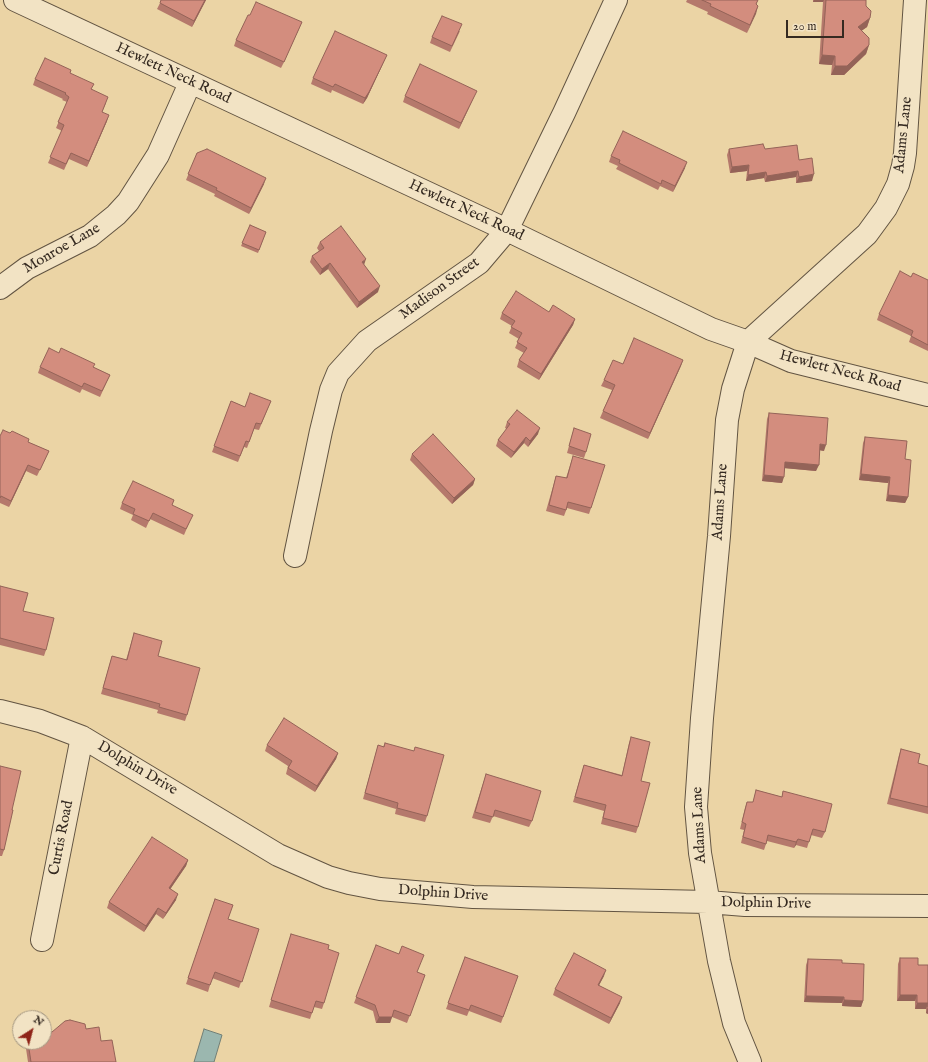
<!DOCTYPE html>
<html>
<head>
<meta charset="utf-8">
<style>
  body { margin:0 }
  #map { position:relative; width:928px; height:1062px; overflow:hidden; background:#ebd4a5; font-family:"IM FELL English",serif }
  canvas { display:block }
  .north { position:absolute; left:12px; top:1010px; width:40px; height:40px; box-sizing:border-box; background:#f2e3c4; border:1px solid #a69983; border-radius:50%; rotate:36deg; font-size:11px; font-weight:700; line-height:16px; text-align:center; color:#352a21 }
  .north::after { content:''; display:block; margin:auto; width:14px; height:18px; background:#8f2418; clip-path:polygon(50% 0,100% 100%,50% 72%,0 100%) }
  .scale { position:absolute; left:786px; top:20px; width:58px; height:18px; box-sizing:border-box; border:2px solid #352a21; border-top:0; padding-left:5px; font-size:12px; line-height:14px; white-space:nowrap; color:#352a21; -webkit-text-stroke:3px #f2e3c4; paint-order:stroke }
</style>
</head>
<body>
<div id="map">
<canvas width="928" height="1062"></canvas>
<div class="north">N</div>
<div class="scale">20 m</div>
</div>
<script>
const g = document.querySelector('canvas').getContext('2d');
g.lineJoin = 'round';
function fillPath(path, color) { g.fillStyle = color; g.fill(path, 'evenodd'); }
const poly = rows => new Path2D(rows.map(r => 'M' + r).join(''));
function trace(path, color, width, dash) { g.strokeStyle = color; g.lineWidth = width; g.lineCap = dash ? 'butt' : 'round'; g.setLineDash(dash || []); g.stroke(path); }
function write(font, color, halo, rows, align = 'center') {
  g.font = font + ' "IM FELL English",serif'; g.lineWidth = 3; g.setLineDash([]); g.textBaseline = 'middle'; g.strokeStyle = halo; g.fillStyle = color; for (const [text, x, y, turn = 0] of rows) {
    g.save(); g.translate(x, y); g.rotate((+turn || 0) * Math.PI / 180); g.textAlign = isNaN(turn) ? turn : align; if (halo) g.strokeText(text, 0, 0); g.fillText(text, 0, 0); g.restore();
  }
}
const water = poly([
  [204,1029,222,1035,214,1062,194,1062,204,1029]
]);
fillPath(water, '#9bb7af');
trace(water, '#727f76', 1);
const street = poly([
  [15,0,507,230,711,329,748,342,791,361,928,395],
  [0,288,27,268,90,236,116,215,128,202,158,155,190,83],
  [295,556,321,431,331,390,338,373,367,341,479,263,507,230,564,113,616,0],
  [0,711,40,721,82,737,278,855,328,877,349,883,380,889,473,897,708,902,745,905,928,906],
  [42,940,82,737],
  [750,1062,734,1023,719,961,700,853,696,807,702,718,719,536,727,420,733,389,748,342,867,234,886,208,898,184,903,166,905,153,915,0]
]);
trace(street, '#625442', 24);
trace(street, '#f2e3c4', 22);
fillPath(poly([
  [206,0,192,27,157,9,160,3],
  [687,0,758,0,756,5,758,6,747,33,707,14,708,12,686,2],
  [813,0,866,0,866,6,870,18,867,27,861,31,869,45,866,54,844,75,831,75,832,65,819,64,823,2,813,2],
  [250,15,302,22,281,68,234,46,236,40],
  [460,31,450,52,430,43,432,37],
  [387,55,367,98,363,104,332,90,331,93,311,84,313,78],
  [70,73,92,89,106,103,102,112,107,121,87,167,69,159,64,170,48,163,62,131,56,128,67,102,62,100,63,99,33,85,35,79],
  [405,96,474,97,459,129,403,102],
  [729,149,765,149,799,160,812,181,796,183,796,177,765,182,764,178,746,181,747,171,730,173,727,155],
  [197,153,264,184,249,214,214,196,215,194,186,180],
  [611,156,685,168,673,192,660,186,658,190,616,169,618,166,609,162],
  [250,225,266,232,258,253,241,246],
  [320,242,364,265,378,292,357,308,328,269,320,275,310,262,312,256,319,251,317,248],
  [911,277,928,280,928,351,909,342,911,336,877,320,879,314],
  [549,312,575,319,573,325,539,380,517,367,519,360,524,353,515,348,519,339,509,333,512,326,500,319,502,313],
  [59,353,93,367,110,375,100,397,82,389,80,393,38,373,40,367],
  [683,360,648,439,600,418,612,390,601,386,604,380,623,364],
  [231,401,245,407,271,401,259,430,254,429,247,448,244,447,238,462,212,452],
  [769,413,824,451,820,450,816,471,785,468,782,483,762,481,767,419],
  [507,422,538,434,528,447,524,443,511,458,496,446,498,440,507,429,505,428],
  [574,428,586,452,584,458,567,453],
  [0,436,28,442,49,451,37,476,26,471,9,507,0,503],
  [865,437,905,459,908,497,905,503,886,501,888,483,859,480,863,443],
  [412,454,475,479,473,485,452,504,410,460],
  [573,456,591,508,589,514,567,508,564,516,546,511,556,476,566,478],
  [174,500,172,505,190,521,184,535,150,519,146,528,131,520,133,515,120,509,122,503],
  [0,586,23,611,46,650,44,656,0,645],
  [134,633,158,656,187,715,185,721,157,713,158,710,101,694,112,656,126,660],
  [631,737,641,781,638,827,636,833,601,824,604,811,573,802,584,765,622,775,629,743],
  [385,743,427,816,425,822,395,814,396,809,363,799,378,745,383,747],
  [267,745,338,753,336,759,315,792,286,774,288,766,265,751],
  [901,749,918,763,928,766,928,814,887,804,899,755],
  [0,766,12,810,4,850,2,856,0,856],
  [486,774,532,821,529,827,493,816,490,823,472,818],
  [756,790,782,797,783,791,825,832,822,838,811,835,807,848,796,845,794,848,767,841,764,850,741,843,744,830,740,829,745,808,747,802,753,802],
  [188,860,186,866,170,889,176,900,163,919,156,914,144,932,107,908,109,902],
  [215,899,228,919,259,929,239,988,212,978,208,992,186,984],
  [291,934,328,949,324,1003,322,1009,314,1007,310,1019,269,1007],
  [376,945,417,972,425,975,407,1023,392,1017,390,1023,376,1023,373,1011,354,1003],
  [465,957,518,976,501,1023,469,1011,467,1016,446,1009],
  [900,958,918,965,928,965,928,1014,926,1013,926,1009,915,1009,915,1001,897,1001,898,964],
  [808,959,842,963,863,1001,861,1007,842,1006,842,1003,804,1002,806,965],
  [604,976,599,985,620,1003,609,1024,553,995,555,989],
  [86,1029,101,1041,116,1062,28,1062,25,1042,44,1042]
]), '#b5796c');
fillPath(poly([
  [205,0,206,0,192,27,194,21],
  [814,0,824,0,823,2,813,2],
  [758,6,756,14,747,33,750,25],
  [870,18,867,27,854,36,858,27],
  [302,22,299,28,281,68,284,62],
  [869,45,866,54,844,75,831,75,835,66],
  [387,55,367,98,363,104,365,98],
  [822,55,835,56,832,65,819,64],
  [477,91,474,97,459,129,461,123],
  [109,115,107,121,87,167,89,161],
  [687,162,685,168,673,192,675,186],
  [749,165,747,171,730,173,732,167],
  [798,171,796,177,765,182,767,176],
  [766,172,764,178,746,181,748,175],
  [814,174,812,181,796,183,799,177],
  [266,178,264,184,249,214,251,208],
  [366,259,364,265,362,262],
  [330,263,328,269,320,275,322,269],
  [380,286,378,292,357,308,359,302],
  [575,319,573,325,539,380,541,374],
  [683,360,681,366,648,439,650,433],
  [540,428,538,434,528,447,530,441],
  [526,437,524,443,511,458,514,452],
  [820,444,826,445,824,451,818,450],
  [785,462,819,465,816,471,783,468],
  [28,465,26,471,9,507,11,501],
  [861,474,890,477,888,483,859,480],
  [764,475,784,477,782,483,762,481],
  [475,479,473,485,452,504,454,498],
  [888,495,908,497,905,503,886,501],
  [338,753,336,759,315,792,317,786],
  [798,839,796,845,794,848,796,842],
  [188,860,186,866,167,894,169,888],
  [178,894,176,900,163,919,166,913],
  [158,908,156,914,144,932,146,926],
  [606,970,604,976,596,991,598,985],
  [900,995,917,995,915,1001,897,1001],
  [806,996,844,997,842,1003,804,1002],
  [622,997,620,1003,609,1024,611,1018],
  [844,1000,863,1001,861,1007,842,1006],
  [917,1003,928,1003,926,1009,915,1009],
  [928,1007,928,1014,926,1013],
  [379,1017,392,1017,390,1023,376,1023]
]), '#946358');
const building = poly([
  [161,0,205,0,194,21,160,3,161,0],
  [702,0,758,0,756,4,758,6,750,25,710,6,711,4,702,0],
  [826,0,866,0,866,6,871,11,870,18,858,27,869,38,869,45,847,66,835,66,835,56,822,55,826,0],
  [256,2,302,22,284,62,236,40,248,15,250,15,256,2],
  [442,16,462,24,452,46,432,37,442,16],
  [335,31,387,55,369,92,365,98,335,84,333,87,313,78,335,31],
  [45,58,71,70,70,73,94,84,91,89,108,97,102,112,109,115,89,161,71,153,66,164,50,157,64,125,58,122,69,97,65,94,66,93,35,79,45,58],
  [420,64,477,91,461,123,405,96,420,64],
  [623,131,687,162,675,186,662,180,661,184,619,163,620,160,611,156,623,131],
  [763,144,765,149,797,145,799,160,812,158,814,174,799,177,798,171,767,176,766,172,748,175,749,165,732,167,729,149,763,144],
  [207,149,266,178,251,208,216,190,217,188,188,174,197,153,207,149],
  [250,225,266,232,259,250,242,243,250,225],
  [341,226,366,259,362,262,380,286,359,302,330,263,322,269,312,256,324,248,320,242,341,226],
  [900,271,911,277,913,273,928,280,928,345,911,336,913,331,879,314,900,271],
  [516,291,549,312,553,305,575,319,541,374,519,360,527,348,517,342,522,333,511,327,515,321,502,313,516,291],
  [634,338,683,360,650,433,603,411,615,385,604,380,613,360,623,364,634,338],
  [49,348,59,353,61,348,95,364,93,367,110,375,102,391,84,383,82,387,40,367,49,348],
  [250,393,271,401,261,424,256,423,249,442,246,441,240,456,214,446,231,401,245,407,250,393],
  [517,410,540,428,530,441,526,437,514,452,498,440,510,424,507,422,517,410],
  [769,413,828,418,826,445,820,444,819,465,785,462,784,477,764,475,769,413],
  [574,428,591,434,586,452,569,446,574,428],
  [3,430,10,433,12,431,29,439,28,442,49,451,40,470,28,465,11,501,1,496,0,498,0,436,3,430],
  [433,434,475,479,454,498,412,454,433,434],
  [865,437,907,441,905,459,911,460,908,497,888,495,890,477,861,474,865,437],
  [573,456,605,465,591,508,568,502,566,510,549,505,556,476,567,478,573,456],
  [133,481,174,500,172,505,193,515,186,529,153,513,149,521,133,514,135,509,122,503,133,481],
  [0,586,28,593,23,611,54,618,46,650,0,638,0,586],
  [134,633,162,641,158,656,200,668,187,715,159,707,160,704,103,688,112,656,127,660,134,633],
  [284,718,338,753,317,786,288,768,292,761,267,745,284,718],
  [631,737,650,742,641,781,650,783,638,827,603,818,606,805,575,797,584,765,622,776,631,737],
  [385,743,414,751,415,747,444,755,427,816,397,808,398,803,365,793,378,745,384,747,385,743],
  [901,749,920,754,918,763,928,766,928,807,890,798,901,749],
  [0,766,21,771,12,810,13,810,4,850,0,849,0,766],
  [486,774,541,791,532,821,495,810,493,817,475,812,486,774],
  [756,790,782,797,783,791,832,804,825,832,813,829,809,842,798,839,796,842,768,835,766,844,743,837,746,824,742,822,747,802,753,802,756,790],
  [152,837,188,860,169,888,178,894,166,913,158,908,146,926,109,902,152,837],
  [215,899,233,905,228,919,259,929,242,982,215,972,210,985,188,978,215,899],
  [291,934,329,945,328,949,339,953,324,1003,316,1001,312,1013,271,1000,291,934],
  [376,945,399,954,402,946,424,955,417,972,425,975,410,1016,394,1010,392,1017,379,1017,375,1005,356,997,376,945],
  [574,953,606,970,598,985,622,997,611,1018,555,989,574,953],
  [465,957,518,976,503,1017,471,1005,469,1010,448,1003,465,957],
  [900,958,918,958,918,965,928,965,928,1007,928,1003,917,1003,917,995,900,995,900,958],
  [808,959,842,960,842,963,864,964,863,1001,844,1000,844,997,806,996,808,959],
  [70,1020,85,1024,86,1029,99,1027,101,1041,112,1040,116,1062,31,1062,28,1042,44,1042,44,1034,52,1032,65,1021,70,1020]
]);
fillPath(building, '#d38d7e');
trace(building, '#946358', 1);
write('15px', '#352a21', '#f2e3c4', [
  ["Hewlett Neck Road",173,74,25],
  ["Adams Lane",904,135,-84],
  ["Hewlett Neck Road",466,211,25],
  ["Monroe Lane",62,249,-30],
  ["Madison Street",440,289,-36],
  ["Hewlett Neck Road",840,372,15],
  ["Adams Lane",721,502,-86],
  ["Dolphin Drive",137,769,31],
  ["Adams Lane",700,825,-93],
  ["Curtis Road",62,838,-79],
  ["Dolphin Drive",443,894,4],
  ["Dolphin Drive",766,904,1]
]);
</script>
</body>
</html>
